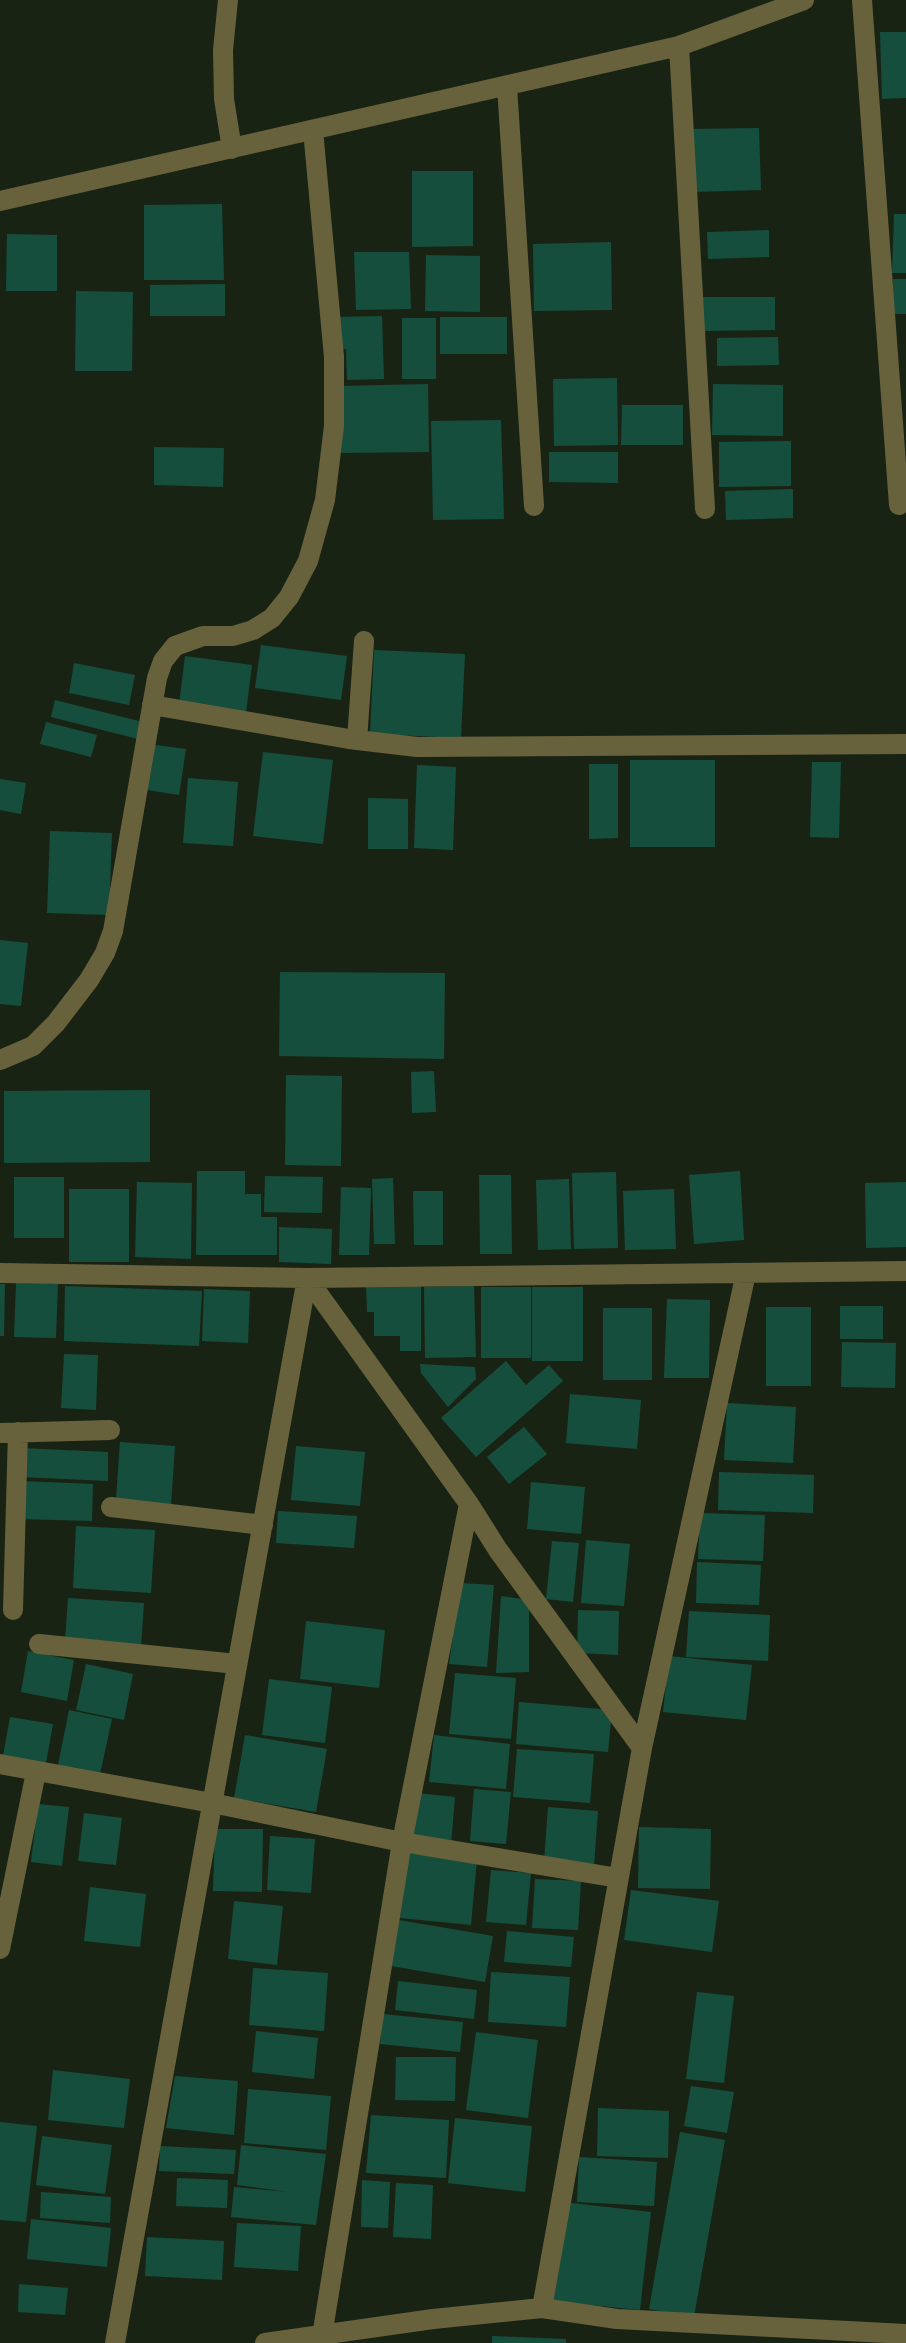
<!DOCTYPE html>
<html>
<head>
<meta charset="utf-8">
<style>
  body { margin:0 }
  canvas { display:block; background:#192314 }
</style>
</head>
<body>
<canvas width="906" height="2343"></canvas>
<script>
const g = document.querySelector('canvas').getContext('2d');
g.lineJoin = 'round';
function fillPath(path, color) { g.fillStyle = color; g.fill(path, 'evenodd'); }
const poly = rows => new Path2D(rows.map(r => 'M' + r).join(''));
function trace(path, color, width, dash) { g.strokeStyle = color; g.lineWidth = width; g.lineCap = dash ? 'butt' : 'round'; g.setLineDash(dash || []); g.stroke(path); }
fillPath(poly([
  [880,32,906,32,906,98,882,99],
  [759,128,761,190,692,192,690,129],
  [412,171,473,171,473,246,412,247],
  [222,204,224,280,144,280,144,205],
  [894,214,906,214,906,273,892,273],
  [769,230,769,257,708,259,707,232],
  [7,234,57,235,57,291,6,291],
  [611,242,612,310,534,311,533,244],
  [354,252,409,252,411,309,356,310],
  [426,255,480,256,480,312,425,311],
  [893,279,906,279,906,314,893,314],
  [225,284,225,316,150,316,150,285],
  [76,291,133,292,132,371,75,371],
  [702,297,775,297,775,330,702,331],
  [382,316,384,379,347,380,346,349,335,350,334,317],
  [440,317,507,317,507,354,440,354],
  [402,318,436,318,436,379,402,379],
  [778,337,779,365,717,366,717,338],
  [617,378,618,445,554,446,553,379],
  [428,384,429,452,340,453,339,386],
  [713,384,783,385,783,436,712,435],
  [622,405,683,405,683,445,621,445],
  [501,420,504,519,433,520,431,421],
  [791,441,791,486,719,487,719,442],
  [154,447,224,448,223,487,154,485],
  [549,452,618,452,618,483,549,482],
  [793,489,793,518,726,520,725,491],
  [261,645,347,656,341,700,255,688],
  [374,650,465,654,461,738,370,734],
  [185,656,252,665,246,713,179,705],
  [74,663,135,675,129,705,69,693],
  [55,700,147,723,142,740,51,717],
  [46,722,97,735,91,757,40,744],
  [148,744,186,749,179,795,141,789],
  [263,752,333,760,323,844,253,836],
  [630,760,715,760,715,847,630,847],
  [812,762,841,762,839,838,810,837],
  [589,764,618,764,618,838,589,839],
  [417,765,456,767,453,850,414,848],
  [188,778,238,782,233,846,183,843],
  [0,779,26,783,21,814,0,810],
  [368,798,408,799,408,849,368,849],
  [50,831,112,833,109,915,47,913],
  [0,940,28,943,21,1006,0,1004],
  [280,972,445,973,444,1059,279,1056],
  [434,1071,436,1112,412,1113,411,1072],
  [286,1075,342,1076,341,1166,285,1165],
  [150,1090,150,1162,4,1163,4,1091],
  [197,1171,245,1171,245,1194,261,1194,261,1217,277,1217,277,1255,196,1255],
  [740,1171,744,1240,694,1244,689,1175],
  [616,1172,618,1248,574,1249,572,1173],
  [479,1175,511,1175,512,1254,480,1254],
  [265,1176,323,1177,322,1213,264,1212],
  [14,1177,64,1177,64,1238,14,1238],
  [393,1178,395,1244,374,1244,372,1179],
  [569,1179,571,1249,538,1250,536,1180],
  [137,1182,192,1183,191,1259,135,1257],
  [906,1182,906,1247,866,1248,865,1183],
  [341,1187,371,1188,369,1255,339,1255],
  [69,1189,129,1189,129,1262,69,1262],
  [674,1189,676,1249,625,1250,623,1191],
  [413,1191,443,1191,443,1245,414,1245],
  [279,1227,332,1229,331,1264,279,1262],
  [16,1283,58,1284,56,1338,14,1337],
  [0,1284,5,1284,4,1336,0,1336],
  [421,1284,421,1351,400,1351,400,1336,374,1336,374,1312,367,1312,366,1285],
  [65,1286,202,1291,199,1346,64,1341],
  [474,1286,476,1357,425,1358,424,1287],
  [481,1287,531,1287,531,1358,481,1358],
  [532,1287,583,1287,583,1361,532,1361],
  [204,1289,250,1291,248,1343,202,1341],
  [667,1299,710,1300,709,1378,664,1378],
  [840,1306,883,1306,883,1339,840,1339],
  [766,1307,811,1307,811,1386,766,1386],
  [603,1308,652,1308,652,1380,603,1380],
  [842,1342,896,1343,895,1388,841,1387],
  [64,1354,98,1355,96,1410,61,1408],
  [506,1361,526,1385,549,1365,563,1381,476,1457,441,1418],
  [420,1364,475,1367,476,1379,448,1407,421,1373],
  [570,1394,641,1400,637,1449,566,1443],
  [727,1403,796,1407,793,1463,724,1460],
  [524,1427,547,1454,509,1484,487,1457],
  [120,1442,175,1446,171,1505,116,1500],
  [296,1446,365,1452,360,1506,291,1500],
  [21,1448,108,1452,108,1481,20,1477],
  [719,1472,814,1475,813,1513,718,1510],
  [21,1481,93,1484,92,1521,19,1519],
  [531,1482,585,1487,581,1534,527,1529],
  [278,1511,357,1516,354,1548,276,1543],
  [700,1513,765,1515,763,1561,698,1559],
  [76,1526,155,1530,151,1593,73,1588],
  [586,1540,630,1544,624,1606,581,1603],
  [552,1541,579,1543,573,1602,546,1599],
  [697,1562,761,1565,759,1605,696,1603],
  [460,1583,494,1585,487,1667,449,1664],
  [501,1596,529,1600,529,1672,496,1673],
  [68,1598,144,1603,141,1647,65,1642],
  [578,1610,619,1611,618,1655,577,1653],
  [689,1611,770,1615,768,1661,686,1657],
  [306,1621,385,1630,379,1688,300,1679],
  [28,1651,74,1660,67,1701,21,1692],
  [669,1656,752,1665,746,1720,663,1712],
  [86,1664,133,1674,124,1720,76,1710],
  [455,1673,516,1678,511,1739,449,1734],
  [269,1679,332,1687,325,1743,262,1735],
  [519,1702,612,1710,608,1752,516,1744],
  [69,1710,112,1719,100,1774,58,1765],
  [10,1717,53,1724,46,1763,3,1756],
  [245,1735,327,1749,316,1812,234,1798],
  [434,1735,510,1744,506,1789,429,1782],
  [517,1749,594,1754,590,1803,513,1797],
  [474,1789,511,1792,506,1844,470,1841],
  [417,1793,455,1797,451,1845,412,1841],
  [38,1804,69,1807,62,1866,31,1862],
  [548,1807,598,1811,594,1866,544,1862],
  [84,1813,122,1818,116,1865,78,1861],
  [639,1827,711,1829,710,1889,638,1888],
  [215,1829,263,1829,262,1892,213,1891],
  [270,1836,315,1839,311,1893,267,1890],
  [406,1853,477,1859,471,1925,400,1918],
  [491,1870,531,1873,526,1925,486,1922],
  [535,1879,581,1881,578,1930,532,1928],
  [90,1887,146,1894,140,1947,84,1941],
  [631,1890,719,1901,712,1952,624,1940],
  [234,1901,283,1906,277,1965,228,1959],
  [399,1920,493,1936,485,1982,391,1966],
  [507,1931,574,1937,571,1967,504,1962],
  [253,1968,328,1973,324,2031,249,2025],
  [491,1972,570,1977,566,2027,488,2022],
  [398,1981,477,1990,474,2019,395,2010],
  [697,1992,734,1996,724,2083,686,2079],
  [383,2014,463,2022,460,2052,380,2044],
  [256,2031,318,2038,314,2079,252,2072],
  [476,2032,538,2040,528,2118,466,2110],
  [396,2057,456,2057,455,2101,395,2100],
  [53,2070,130,2079,124,2128,48,2120],
  [175,2076,238,2081,234,2135,166,2128],
  [691,2086,734,2092,727,2133,684,2126],
  [248,2089,331,2096,326,2150,244,2143],
  [598,2108,669,2111,668,2158,597,2156],
  [371,2115,449,2120,446,2178,366,2173],
  [455,2118,532,2126,525,2192,448,2183],
  [0,2122,37,2126,26,2222,0,2220],
  [680,2132,725,2140,694,2317,649,2309],
  [42,2136,112,2145,105,2194,36,2185],
  [241,2145,326,2154,316,2225,231,2217,234,2187,289,2192,237,2185],
  [160,2146,236,2150,234,2174,159,2171],
  [579,2157,657,2162,654,2206,577,2202],
  [177,2178,228,2180,227,2208,176,2206],
  [362,2180,390,2182,388,2228,361,2227],
  [396,2183,433,2185,431,2239,393,2237],
  [41,2192,111,2197,110,2223,40,2218],
  [563,2202,651,2212,640,2310,552,2301],
  [31,2219,111,2228,107,2267,27,2259],
  [237,2223,301,2226,298,2271,234,2267],
  [147,2237,224,2241,222,2280,145,2276],
  [19,2284,68,2288,65,2315,18,2312],
  [492,2336,566,2339,566,2343,492,2343]
]), '#154e3d');
trace(poly([
  [228,0,223,50,224,99,232,149],
  [862,0,899,505],
  [679,46,705,509],
  [507,86,534,506],
  [0,201,679,46,804,0],
  [152,705,349,739,417,747,906,744],
  [357,740,364,641],
  [0,1060,33,1046,56,1023,89,980,105,953,113,931,157,678,163,661,175,646,203,636,233,636,253,630,272,618,289,597,308,561,325,500,334,426,334,357,313,130],
  [0,1273,307,1278,906,1271],
  [307,1278,469,1504,498,1550,642,1748],
  [0,1433,110,1430],
  [111,1507,263,1525],
  [13,1610,18,1432],
  [39,1644,237,1664],
  [0,1764,212,1803,402,1842,618,1878],
  [0,1949,36,1772],
  [542,2308,642,1748,746,1273],
  [322,2336,402,1842,469,1504],
  [115,2343,307,1278],
  [265,2343,433,2319,542,2308,617,2319,906,2334]
]), '#67623b', 20);
</script>
</body>
</html>
